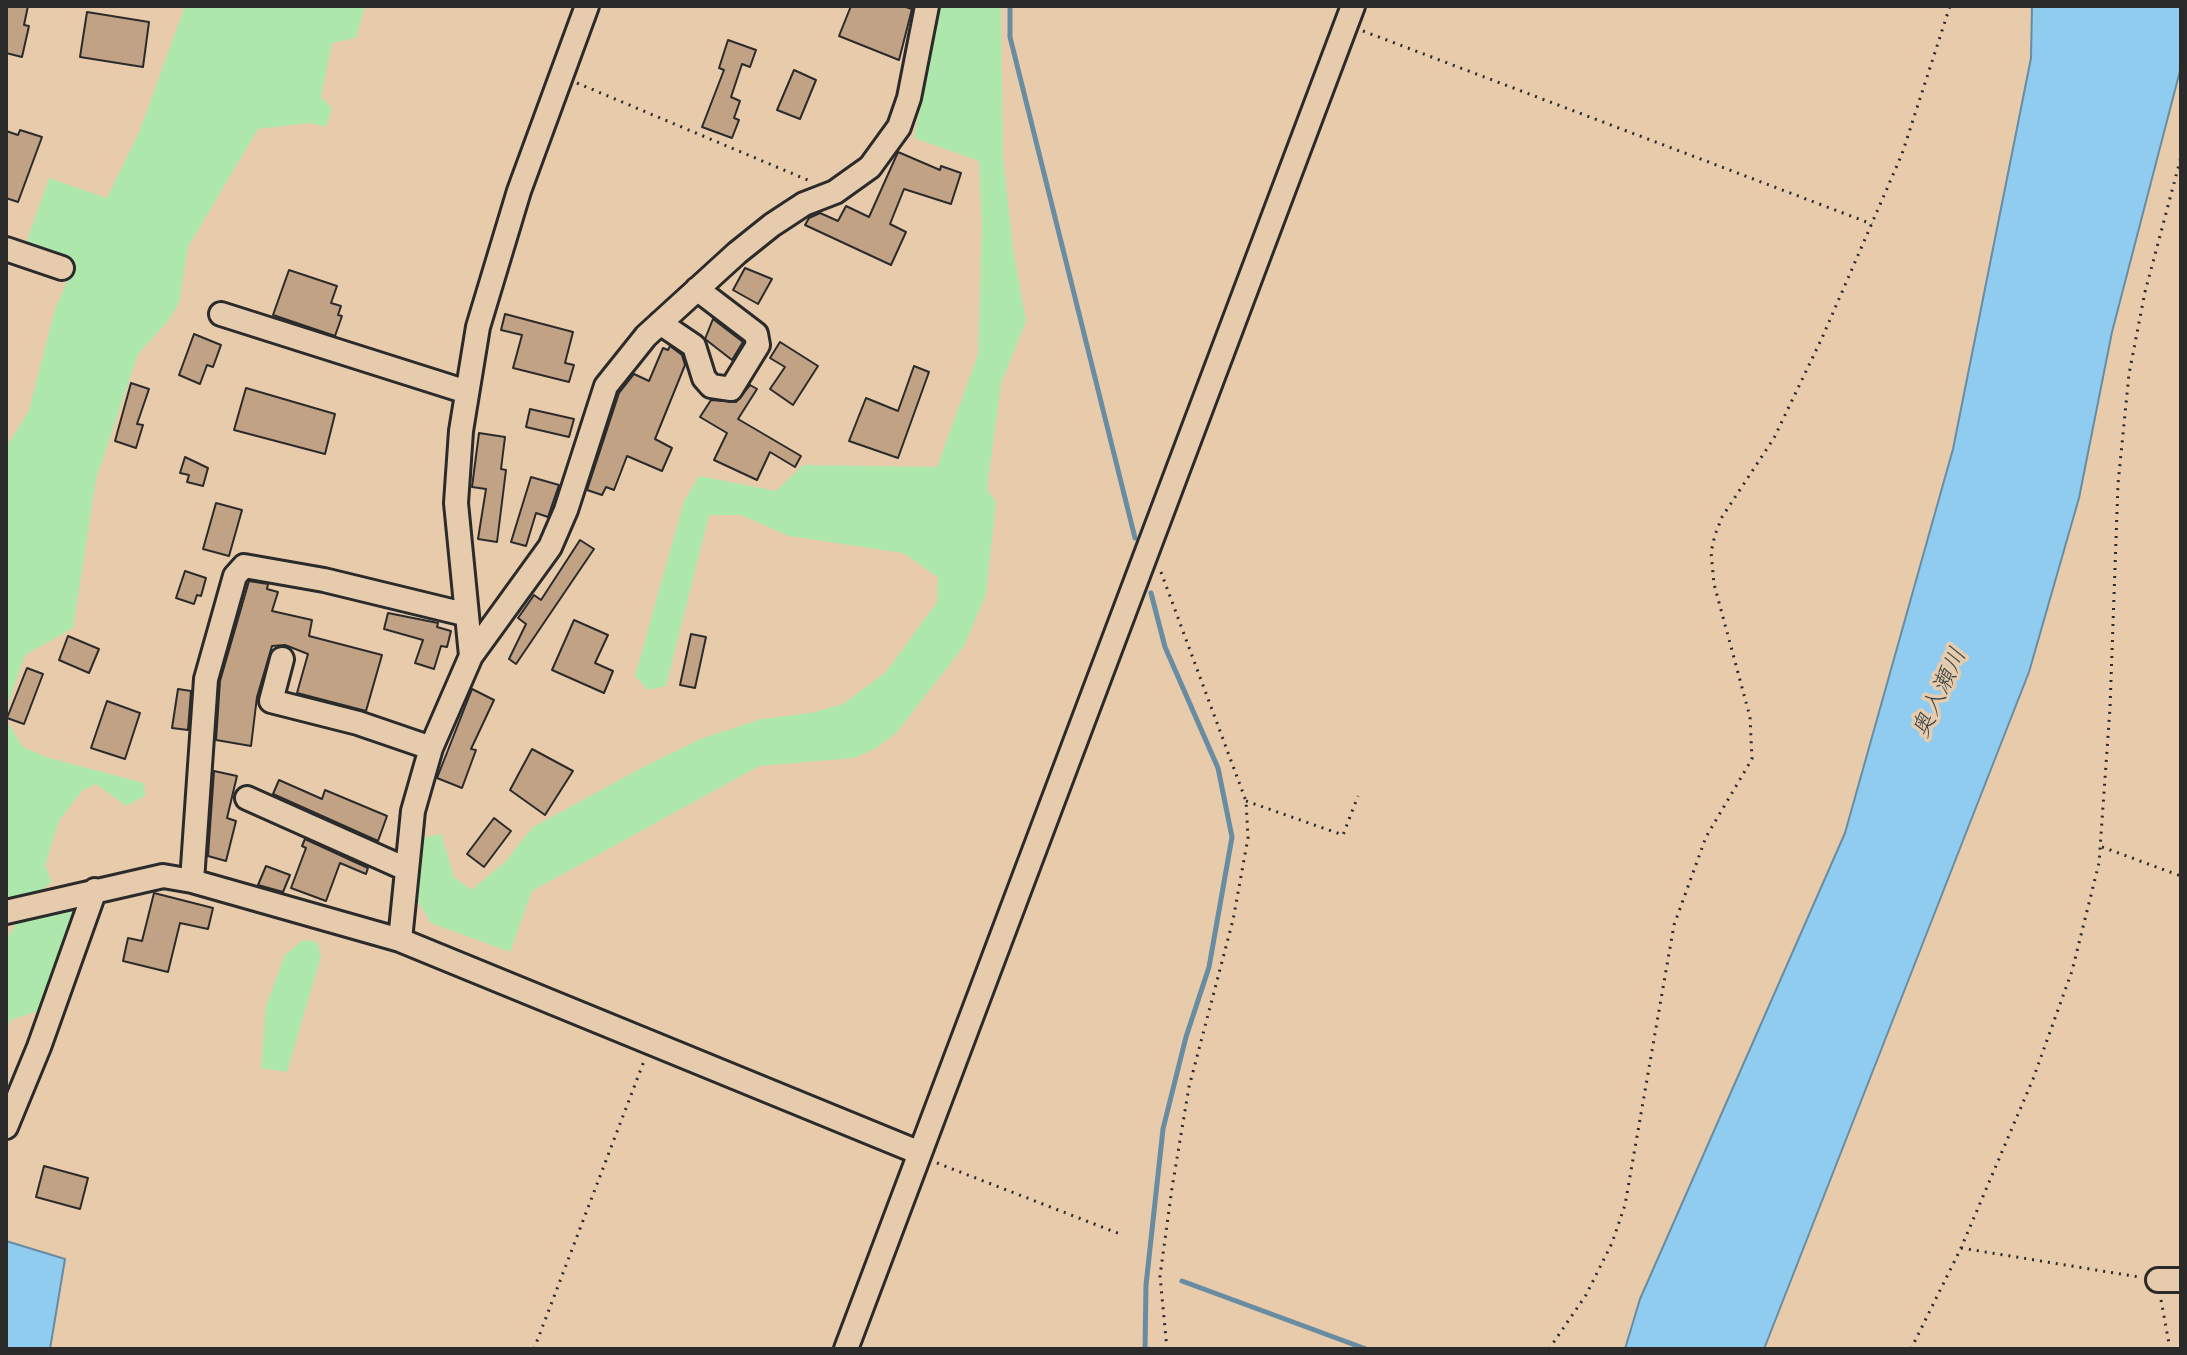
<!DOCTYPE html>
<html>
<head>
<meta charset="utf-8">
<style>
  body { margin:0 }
  #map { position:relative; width:2187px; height:1355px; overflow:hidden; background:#e8cbab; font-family:"Patrick Hand",sans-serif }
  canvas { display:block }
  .frame { position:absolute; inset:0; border:8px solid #2b2b2b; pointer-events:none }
</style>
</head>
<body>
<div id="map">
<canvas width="2187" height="1355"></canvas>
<div class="frame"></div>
</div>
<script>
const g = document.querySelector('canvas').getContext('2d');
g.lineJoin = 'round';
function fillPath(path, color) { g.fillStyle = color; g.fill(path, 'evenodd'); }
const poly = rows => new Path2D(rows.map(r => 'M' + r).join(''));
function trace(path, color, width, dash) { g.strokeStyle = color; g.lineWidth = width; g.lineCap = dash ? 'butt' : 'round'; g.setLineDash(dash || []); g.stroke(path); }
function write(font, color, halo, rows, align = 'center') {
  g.font = font + ' "Patrick Hand","Klee One",sans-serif'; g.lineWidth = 7; g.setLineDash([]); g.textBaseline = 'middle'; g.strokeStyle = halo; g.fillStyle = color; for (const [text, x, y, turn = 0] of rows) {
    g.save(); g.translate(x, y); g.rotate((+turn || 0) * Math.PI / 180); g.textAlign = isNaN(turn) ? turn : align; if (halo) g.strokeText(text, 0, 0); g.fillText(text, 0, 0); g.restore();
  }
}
fillPath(poly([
  [185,6,365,6,356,38,332,43,321,97,332,108,326,127,309,123,258,129,188,247,179,303,168,321,138,354,96,479,73,628,25,655,6,710,6,448,29,410,55,309,73,268,24,249,49,178,107,198,140,130],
  [940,6,1001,6,1003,158,1013,249,1026,321,1001,383,987,489,996,502,986,594,964,646,897,732,875,749,854,758,759,766,532,891,510,952,431,923,417,900,421,838,441,834,454,877,471,890,504,863,533,827,645,766,703,738,762,719,811,713,843,704,886,672,937,602,938,577,903,553,789,536,741,515,709,515,666,686,648,690,635,676,684,501,699,476,776,491,803,465,937,467,978,355,982,225,979,161,914,138],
  [6,720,23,747,49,758,144,783,145,796,126,806,96,784,82,791,59,821,45,865,52,882,36,895,6,898],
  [70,906,82,908,42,1010,11,1020,6,1030,6,940,18,921],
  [303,940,317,942,321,956,287,1072,261,1068,266,1006,285,955]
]), '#aee7ab');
const water = poly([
  [2032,6,2181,6,2181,67,2112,332,2079,498,2029,672,1764,1349,1625,1349,1640,1299,1845,833,1953,449,2031,58,2032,6],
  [6,1241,65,1259,50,1349,6,1349,6,1241]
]);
fillPath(water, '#90ccf0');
trace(water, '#688ca1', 2);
trace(poly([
  [1010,6,1010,37,1135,538],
  [1182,1281,1366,1349],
  [1145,1349,1146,1285,1163,1129,1186,1037,1209,967,1232,837,1218,768,1165,647,1151,593]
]), '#688ca1', 5);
const building = poly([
  [6,6,28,6,24,25,29,26,22,57,6,53,6,6],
  [851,6,903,6,912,9,899,60,839,36,851,6],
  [87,12,149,22,143,67,80,57,87,12],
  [728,40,756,50,750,67,742,64,731,97,740,101,734,118,739,120,732,138,702,127,724,70,719,68,728,40],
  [794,70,816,80,800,119,777,110,794,70],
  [20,130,42,137,18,202,6,198,6,131,18,135,20,130],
  [898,152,940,170,941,166,961,173,951,204,904,189,890,224,906,232,891,265,805,225,809,218,820,213,838,221,846,206,869,217,898,152],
  [745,268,772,279,758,304,733,290,745,268],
  [289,270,337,286,331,303,341,306,338,315,342,316,335,336,273,315,289,270],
  [505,314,573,332,565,363,574,365,569,382,513,368,522,335,501,330,505,314],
  [713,319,743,342,732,360,705,339,713,319],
  [194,334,221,345,213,367,207,365,200,384,179,375,194,334],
  [780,342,818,366,793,405,770,389,785,367,770,358,780,342],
  [670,346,682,355,685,365,655,439,672,448,662,471,627,456,614,490,606,487,602,495,587,490,619,393,634,374,649,381,663,348,668,350,670,346],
  [914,366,929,372,898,458,849,441,866,398,898,411,914,366],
  [131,383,149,389,137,424,143,425,136,448,115,441,131,383],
  [750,385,757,389,738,419,801,456,795,467,770,452,757,480,714,460,727,433,700,417,711,400,736,402,750,385],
  [246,388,335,414,325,454,234,430,246,388],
  [530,409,574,419,569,437,526,427,530,409],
  [479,433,505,437,501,469,506,470,497,542,478,539,486,489,472,487,479,433],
  [185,457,208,468,203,486,187,482,189,475,180,473,185,457],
  [531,477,559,485,548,517,536,513,526,546,511,542,531,477],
  [216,503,242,510,229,556,203,549,216,503],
  [580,540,594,549,516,664,509,659,526,624,518,618,534,595,541,600,580,540],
  [185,571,206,578,201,596,197,595,194,604,176,598,185,571],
  [249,581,268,584,267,589,278,592,272,611,312,620,309,636,382,655,366,711,297,693,308,654,285,645,272,646,257,697,251,746,216,740,220,681,249,581],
  [388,613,438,623,437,627,451,631,447,647,441,646,434,669,415,663,423,640,384,629,388,613],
  [574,620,608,635,595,663,613,671,604,693,552,670,574,620],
  [691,634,706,637,695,688,680,685,691,634],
  [68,636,99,649,89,673,59,660,68,636],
  [27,668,43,674,24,724,7,718,27,668],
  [178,689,191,691,188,730,172,728,178,689],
  [472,689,494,700,471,749,476,750,462,788,437,778,472,689],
  [107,701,140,713,125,759,91,748,107,701],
  [532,749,573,771,545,815,510,790,532,749],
  [214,771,237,776,227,818,236,821,226,861,208,856,214,771],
  [279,780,322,799,325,790,387,816,378,841,273,794,279,780],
  [494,818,511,831,484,867,467,854,494,818],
  [305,839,368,868,366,874,340,863,326,901,291,888,306,848,302,846,305,839],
  [266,866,290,875,283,892,258,885,266,866],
  [154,893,213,908,208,929,180,923,168,972,123,961,128,938,142,941,154,893],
  [44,1166,88,1178,80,1209,36,1197,44,1166]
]);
fillPath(building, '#c1a285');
trace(building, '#2b2b2b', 2);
const minor = poly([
  [6,249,62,268],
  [221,314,467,392],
  [660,323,694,346,704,378,711,386,731,389,758,345,756,334,697,289],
  [471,656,456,503,461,431,478,327,519,191,587,6],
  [282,659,271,701,358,723,431,748],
  [247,798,406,869],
  [192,881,206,679,235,576,244,566,324,580,464,614],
  [6,912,163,876,192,881,400,940,920,1153],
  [400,940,413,811,431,748,471,656,550,547,566,510,606,386,646,336,737,253,772,225,804,204,835,192,870,167,899,127,909,98,927,6],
  [6,1127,39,1047,95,890],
  [2158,1280,2181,1280],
  [846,1349,1353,6]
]);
trace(minor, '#2b2b2b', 28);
trace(poly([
  [1363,31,1872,224],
  [577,83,810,181],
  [1161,572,1246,801,1248,838,1233,920,1189,1087,1172,1188,1160,1276,1167,1349],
  [1246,801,1343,835,1358,796],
  [2102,847,2181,876],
  [937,1163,1120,1234],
  [1961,1248,2139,1277],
  [2161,1300,2170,1349],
  [534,1349,644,1061],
  [1549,1349,1586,1295,1612,1243,1625,1205,1674,925,1706,837,1752,759,1750,717,1714,584,1711,552,1715,535,1722,517,1774,438,1822,338,1902,154,1950,6],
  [1911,1349,1961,1248,2033,1079,2072,971,2099,863,2110,708,2118,484,2129,374,2145,292,2181,157]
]), '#2b2b2b', 3, [2, 6]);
trace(minor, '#e6ccad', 22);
write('italic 24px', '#3a4349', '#e6ccad', [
  ["奥入瀬川",1940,693,-65]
]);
</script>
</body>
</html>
